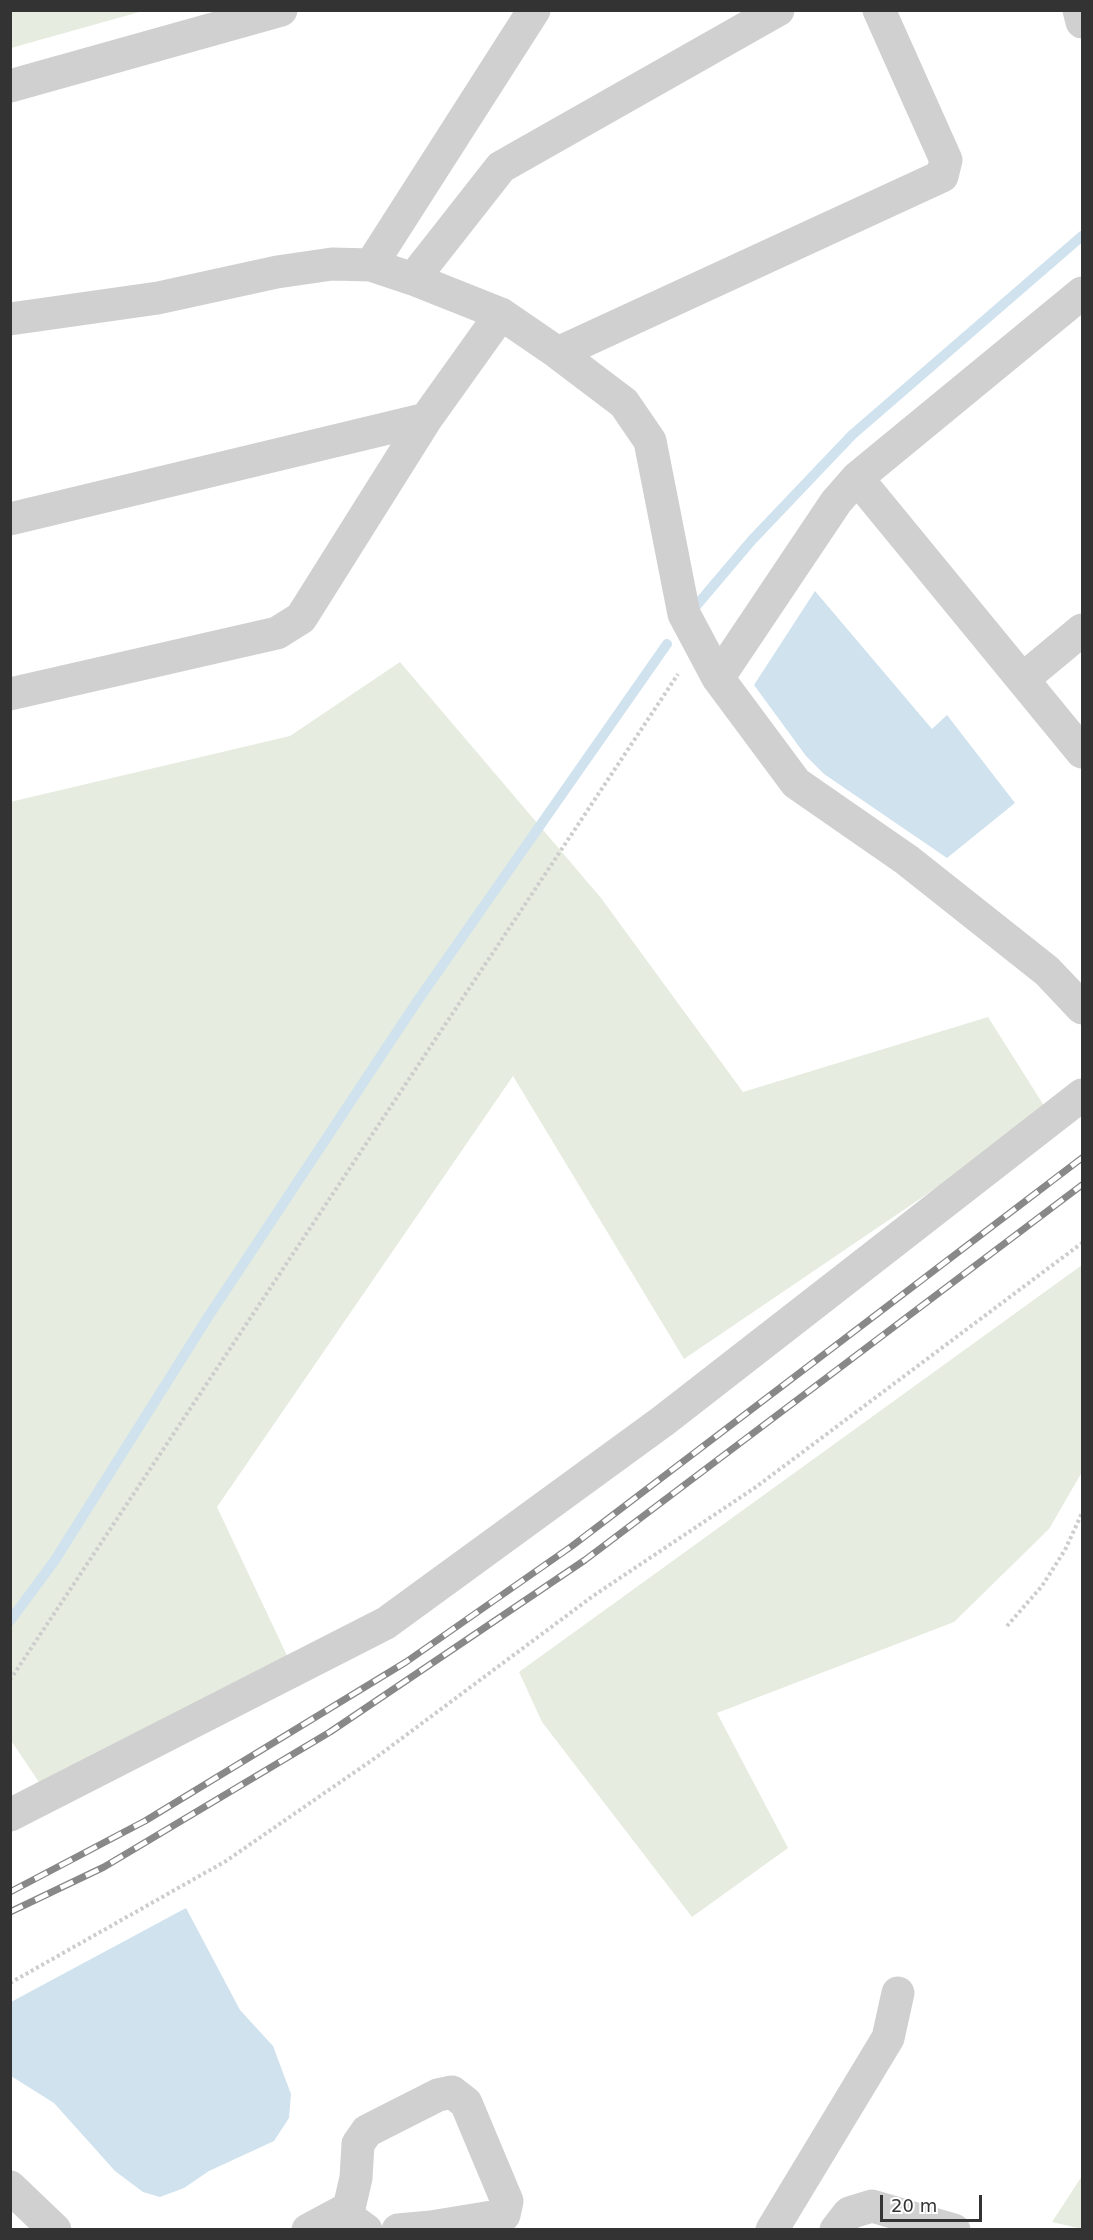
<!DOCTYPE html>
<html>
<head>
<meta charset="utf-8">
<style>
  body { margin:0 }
  #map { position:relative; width:1093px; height:2240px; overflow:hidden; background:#fff; font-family:"DejaVu Sans",sans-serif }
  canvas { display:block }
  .frame { position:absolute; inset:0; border:12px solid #333; pointer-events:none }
  .scale { position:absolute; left:880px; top:2195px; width:102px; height:27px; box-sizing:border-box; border:3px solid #333; border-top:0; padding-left:8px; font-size:18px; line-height:21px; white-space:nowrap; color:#333; -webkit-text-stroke:4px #fff; paint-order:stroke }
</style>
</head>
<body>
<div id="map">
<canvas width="1093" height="2240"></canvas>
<div class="frame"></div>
<div class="scale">20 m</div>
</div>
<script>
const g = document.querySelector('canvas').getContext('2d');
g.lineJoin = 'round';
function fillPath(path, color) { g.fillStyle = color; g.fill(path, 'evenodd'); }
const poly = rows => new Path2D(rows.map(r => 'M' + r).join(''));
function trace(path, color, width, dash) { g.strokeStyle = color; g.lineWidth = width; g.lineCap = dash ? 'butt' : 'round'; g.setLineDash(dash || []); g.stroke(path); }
fillPath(poly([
  [11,10,143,10,143,11,11,48],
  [400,662,601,898,743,1092,988,1017,1048,1112,684,1359,513,1076,217,1507,290,1662,43,1788,10,1739,10,802,290,736],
  [1082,1265,1082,1472,1049,1529,954,1622,717,1713,788,1848,692,1917,542,1722,519,1672],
  [1082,2176,1082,2229,1052,2222]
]), '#e6ecdf');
fillPath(poly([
  [815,591,932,729,947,715,1015,803,947,858,824,774,806,756,754,685],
  [186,1908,240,2010,273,2046,291,2094,289,2118,274,2141,209,2171,184,2188,160,2197,143,2192,115,2171,54,2103,11,2076,11,2002]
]), '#cfe2ee');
trace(poly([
  [696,606,752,540,852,435,1082,236],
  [10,1621,55,1560,208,1317,416,1003,667,644]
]), '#cfe2ee', 10);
trace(poly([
  [1007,1626,1042,1586,1065,1550,1082,1513],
  [10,1680,678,674],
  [10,1983,226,1861,378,1756,593,1596,756,1487,1082,1243]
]), '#cdcdcd', 4, [3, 3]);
trace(poly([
  [1079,10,1082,22],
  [10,86,281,10],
  [371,265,534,10],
  [413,279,501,167,778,10],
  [10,319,158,298,277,272,332,264,371,265,413,279,501,314,558,353,624,403,650,441,684,614,718,678,796,783,907,860,1047,971,1082,1008],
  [558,353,942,176,946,160,879,10],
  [857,478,1082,752],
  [10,519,426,419],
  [718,678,836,502,857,478,1082,293],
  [1023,679,1082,630],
  [10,694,277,633,301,618,426,419,501,314],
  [10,1815,386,1623,663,1421,1082,1095],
  [10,2187,55,2230],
  [308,2230,349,2208],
  [366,2230,351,2219,349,2208,356,2178,358,2144,367,2131,438,2095,452,2092,466,2103,507,2201,504,2215,431,2227,398,2230],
  [772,2230,888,2038,898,1993],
  [836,2230,849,2213,872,2206,954,2230]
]), '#d0d0d0', 33);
const rail = poly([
  [10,1892,145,1821,406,1662,572,1546,1082,1158],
  [10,1912,104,1867,330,1732,585,1560,1082,1185]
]);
trace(rail, '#888', 7);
trace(rail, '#fff', 4.5, [14]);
</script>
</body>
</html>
